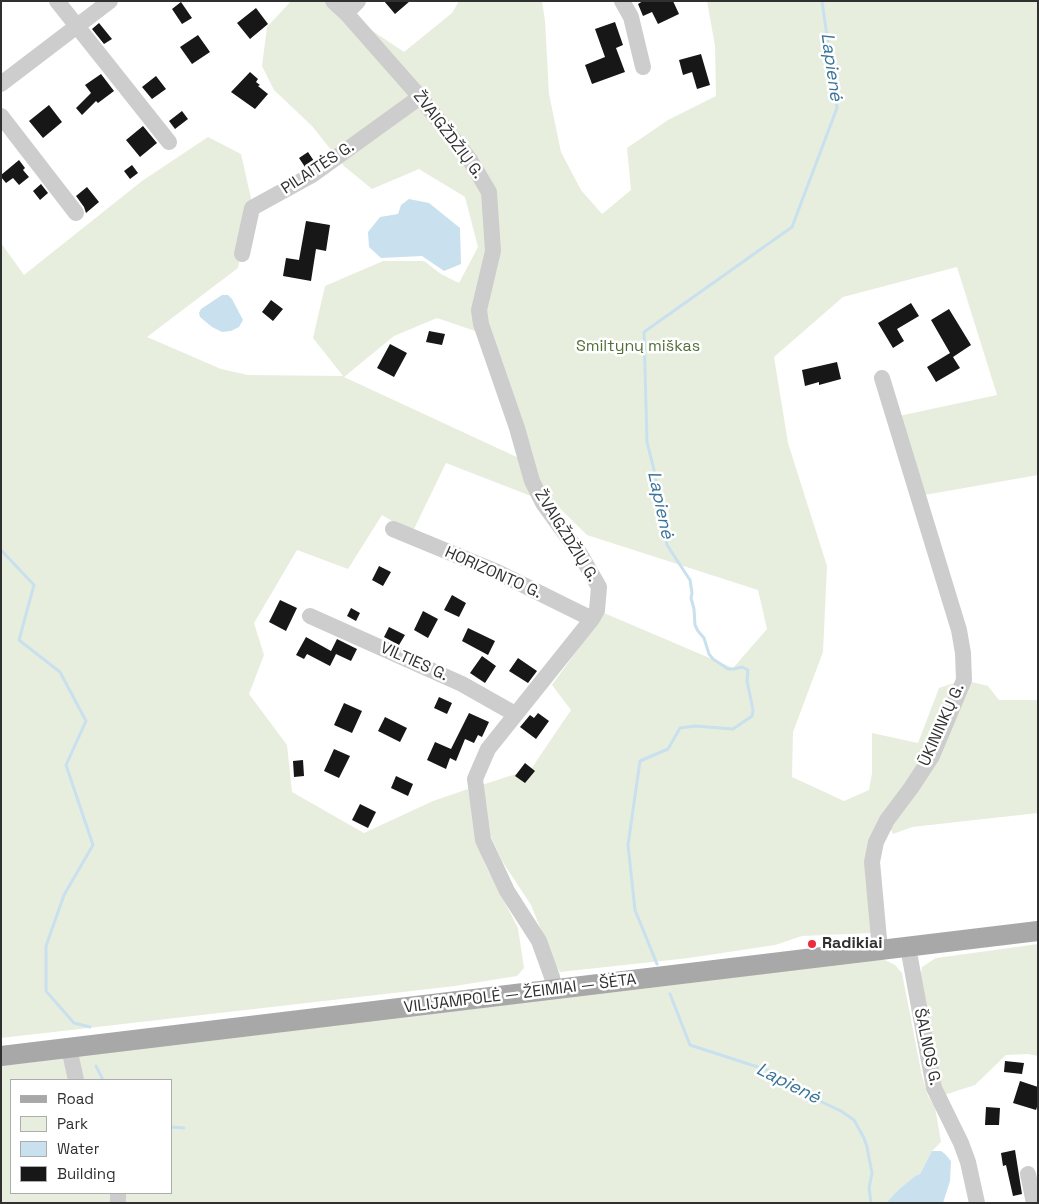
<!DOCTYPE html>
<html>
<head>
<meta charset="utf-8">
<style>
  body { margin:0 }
  #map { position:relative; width:1039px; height:1204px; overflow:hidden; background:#fff; font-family:"Space Grotesk",sans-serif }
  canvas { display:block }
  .frame { position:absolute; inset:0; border:2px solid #303030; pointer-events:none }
  .legend { position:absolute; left:10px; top:1079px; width:162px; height:115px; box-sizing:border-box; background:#fff; border:1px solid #acacac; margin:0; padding:6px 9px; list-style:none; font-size:15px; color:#303030 }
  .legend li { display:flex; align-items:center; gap:10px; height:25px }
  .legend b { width:25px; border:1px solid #acacac }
</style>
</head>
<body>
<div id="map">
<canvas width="1039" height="1204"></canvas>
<div class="frame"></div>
<ul class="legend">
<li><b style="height:6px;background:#a8a8a8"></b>Road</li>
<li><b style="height:14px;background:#e7eede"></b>Park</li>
<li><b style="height:14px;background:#c9e0ee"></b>Water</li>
<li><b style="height:14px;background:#171717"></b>Building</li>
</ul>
</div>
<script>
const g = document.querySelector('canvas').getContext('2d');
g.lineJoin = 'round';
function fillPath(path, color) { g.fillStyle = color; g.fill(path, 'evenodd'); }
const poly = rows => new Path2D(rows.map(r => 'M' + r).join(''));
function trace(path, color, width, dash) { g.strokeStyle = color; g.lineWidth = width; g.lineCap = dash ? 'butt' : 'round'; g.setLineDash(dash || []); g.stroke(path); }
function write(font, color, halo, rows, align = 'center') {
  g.font = font + ' "Space Grotesk",sans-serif'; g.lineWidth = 5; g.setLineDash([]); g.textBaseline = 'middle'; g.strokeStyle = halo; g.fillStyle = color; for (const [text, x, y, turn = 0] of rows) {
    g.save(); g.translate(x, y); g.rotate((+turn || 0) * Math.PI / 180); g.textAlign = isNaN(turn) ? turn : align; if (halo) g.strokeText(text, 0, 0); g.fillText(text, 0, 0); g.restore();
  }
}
fillPath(poly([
  [291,1,333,1,346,13,404,52,452,13,459,1,542,1,545,21,549,94,561,152,581,190,602,214,631,190,627,148,668,120,716,96,715,46,707,1,1038,1,1038,475,919,496,894,417,997,395,957,267,843,297,774,357,788,443,827,566,823,652,793,732,792,777,844,801,869,790,872,773,872,733,918,743,939,688,964,680,988,686,999,700,1038,700,1038,813,912,827,893,834,887,821,874,836,873,933,802,936,775,945,689,958,560,972,554,962,531,905,502,861,490,835,482,785,531,769,571,710,552,685,604,613,733,668,767,629,758,590,587,535,539,488,478,332,437,318,394,336,344,377,521,459,536,498,446,463,412,533,382,515,348,569,297,550,254,623,264,655,249,694,287,745,292,792,364,833,433,801,468,789,485,864,518,928,524,968,517,976,455,986,1,1038,1,243,24,275,142,181,208,137,241,154,251,198,238,268,147,337,221,369,248,375,343,376,313,338,325,286,383,261,424,261,441,274,459,283,478,247,465,197,419,169,372,189,344,166,312,126,274,90,262,66,267,27],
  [1038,944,1038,1056,1028,1054,1006,1055,975,1085,941,1096,920,982,922,967,936,958],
  [881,958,895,965,902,973,922,1076,928,1096,935,1107,941,1142,932,1151,920,1174,915,1176,898,1190,886,1203,1,1203,1,1065],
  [11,1080,171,1080,171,1193,11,1193]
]), '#e7eede');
fillPath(poly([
  [409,199,429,203,460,228,461,264,444,271,422,256,381,258,369,247,368,232,380,217,398,214,401,205],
  [222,295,228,295,232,299,243,320,239,327,231,331,222,332,212,327,200,317,199,313,201,309],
  [932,1151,941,1151,945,1154,951,1161,950,1181,943,1203,886,1203,898,1190,915,1176,920,1174]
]), '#c9e0ee');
trace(poly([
  [1,550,34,585,19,640,60,672,86,721,66,765,93,845,64,895,46,946,46,991,74,1023,90,1027],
  [657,964,635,910,628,845,640,761,668,749,680,728,695,726,733,729,752,716,753,710,747,681,748,670,742,667,734,669,728,669,713,659,709,654,704,638,698,631,695,625,694,609,691,598,692,593,690,580,667,545,654,470,647,442,644,332,792,227,837,108,822,1],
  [670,994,690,1045,767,1070,787,1079,807,1095,841,1111,854,1120,864,1138,867,1147,872,1173,869,1188,871,1203],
  [96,1066,103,1080],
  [171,1127,184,1128]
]), '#c9e0ee', 3);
fillPath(poly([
  [384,1,410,1,395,14],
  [643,1,673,1,679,14,658,24,652,12,643,16,638,4],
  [181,2,192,18,182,24,172,9],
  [256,8,268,24,250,39,237,23],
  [615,22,623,45,616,48,625,72,592,84,585,65,605,57,595,29],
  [99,23,112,39,104,44,92,29],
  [198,35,210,52,192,64,180,47],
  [701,54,710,85,697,89,692,72,683,75,679,60],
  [250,72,258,79,256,82,260,85,258,86,268,94,255,109,231,92],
  [101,74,114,91,98,103,96,101,82,115,76,108,91,93,85,85],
  [156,76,166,89,152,99,142,87],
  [49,105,62,122,43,138,29,121],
  [182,111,188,119,175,129,169,121],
  [143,126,157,143,140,157,126,140],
  [308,152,314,161,305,167,299,158],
  [19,160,25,168,23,170,29,177,19,185,13,178,6,183,1,177,1,175],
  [132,165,138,173,130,179,124,171],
  [41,184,48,193,40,200,33,191],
  [87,187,99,202,86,213,84,207,76,196],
  [306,221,330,225,326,251,316,249,311,281,283,276,286,258,299,260],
  [271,300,283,309,273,321,262,312],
  [911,303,919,316,897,329,904,341,893,348,878,323],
  [949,309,971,345,953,357,960,368,936,382,927,367,950,353,931,320],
  [429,331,445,334,442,345,426,342],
  [390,344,407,353,394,377,377,368],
  [837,362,841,379,819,385,819,382,805,386,802,370],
  [379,566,391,572,383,586,372,580],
  [452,595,466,603,459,617,444,610],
  [280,600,297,608,286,631,269,622],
  [351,608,360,613,356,621,347,616],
  [423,611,438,619,428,638,414,630],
  [389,627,405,635,399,645,384,637],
  [468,628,495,641,488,655,462,641],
  [306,637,331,651,337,639,357,649,351,661,336,654,330,666,307,654,304,659,296,655],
  [482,656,496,666,485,683,470,673],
  [518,658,537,671,528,683,509,671],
  [439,697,452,703,447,714,434,708],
  [344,703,362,711,352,733,334,725],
  [469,713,489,722,482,737,478,735,474,743,465,739,456,761,450,758,446,769,427,760,435,742,451,749],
  [538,713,549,721,536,739,520,727,530,715,534,718],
  [385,717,407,728,400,742,378,731],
  [334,749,350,756,339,778,324,771],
  [303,760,304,776,294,777,293,761],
  [525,763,535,771,525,783,515,776],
  [396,776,413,784,408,796,391,788],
  [360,804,376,812,368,828,352,820],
  [1005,1061,1024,1063,1022,1074,1004,1072],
  [1020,1081,1038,1087,1038,1104,1036,1110,1013,1103],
  [986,1107,1000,1108,999,1125,985,1125],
  [1015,1150,1022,1194,1013,1196,1006,1165,1003,1166,1001,1153]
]), '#171717');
trace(poly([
  [57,1,169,142],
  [333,1,346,13,420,97,470,160,489,192,493,251,479,310,481,324,517,428,532,481,543,503,580,554,599,587,597,610,592,619,488,749,475,779,483,840,507,891,539,941,552,977,554,990],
  [622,1,631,17,643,67],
  [346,13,358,1],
  [1,84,110,1],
  [1,116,76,213],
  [242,254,252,208,312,175,420,97],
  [393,529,497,572,592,619],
  [310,616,462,684,515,714],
  [908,947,934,1088,961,1143,968,1162,977,1203],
  [880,950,872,862,876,842,887,820,911,788,932,756,964,680,963,653,959,630,882,378],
  [69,1048,76,1080],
  [1028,1174,1034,1203],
  [118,1203,118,1193]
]), '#cdcdcd', 16);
trace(poly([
  [1,1056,1038,931]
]), '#a8a8a8', 20);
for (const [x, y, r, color] of [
  [812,944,5,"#ee2b3b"]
]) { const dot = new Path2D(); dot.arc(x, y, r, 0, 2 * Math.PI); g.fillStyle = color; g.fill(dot); trace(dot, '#fff', 2); }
write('16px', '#303030', '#fff', [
  ["ŽVAIGŽDŽIŲ G.",448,135,53],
  ["PILAITĖS G.",318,168,-33],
  ["ŽVAIGŽDŽIŲ G.",566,536,58],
  ["HORIZONTO G.",493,573,24],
  ["VILTIES G.",414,662,24],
  ["ŪKININKŲ G.",942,725,-66],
  ["VILIJAMPOLĖ — ŽEIMIAI — ŠĖTA",520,994,-7],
  ["ŠALNOS G.",927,1047,78]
]);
write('16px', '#546f3b', '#fff', [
  ["Smiltynų miškas",638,347]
]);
write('bold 16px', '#303030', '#fff', [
  ["Radikiai",822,944]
], 'left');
write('italic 18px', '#397498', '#fff', [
  ["Lapienė",831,67,82],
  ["Lapienė",660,505,78],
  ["Lapienė",788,1084,27]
]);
</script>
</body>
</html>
